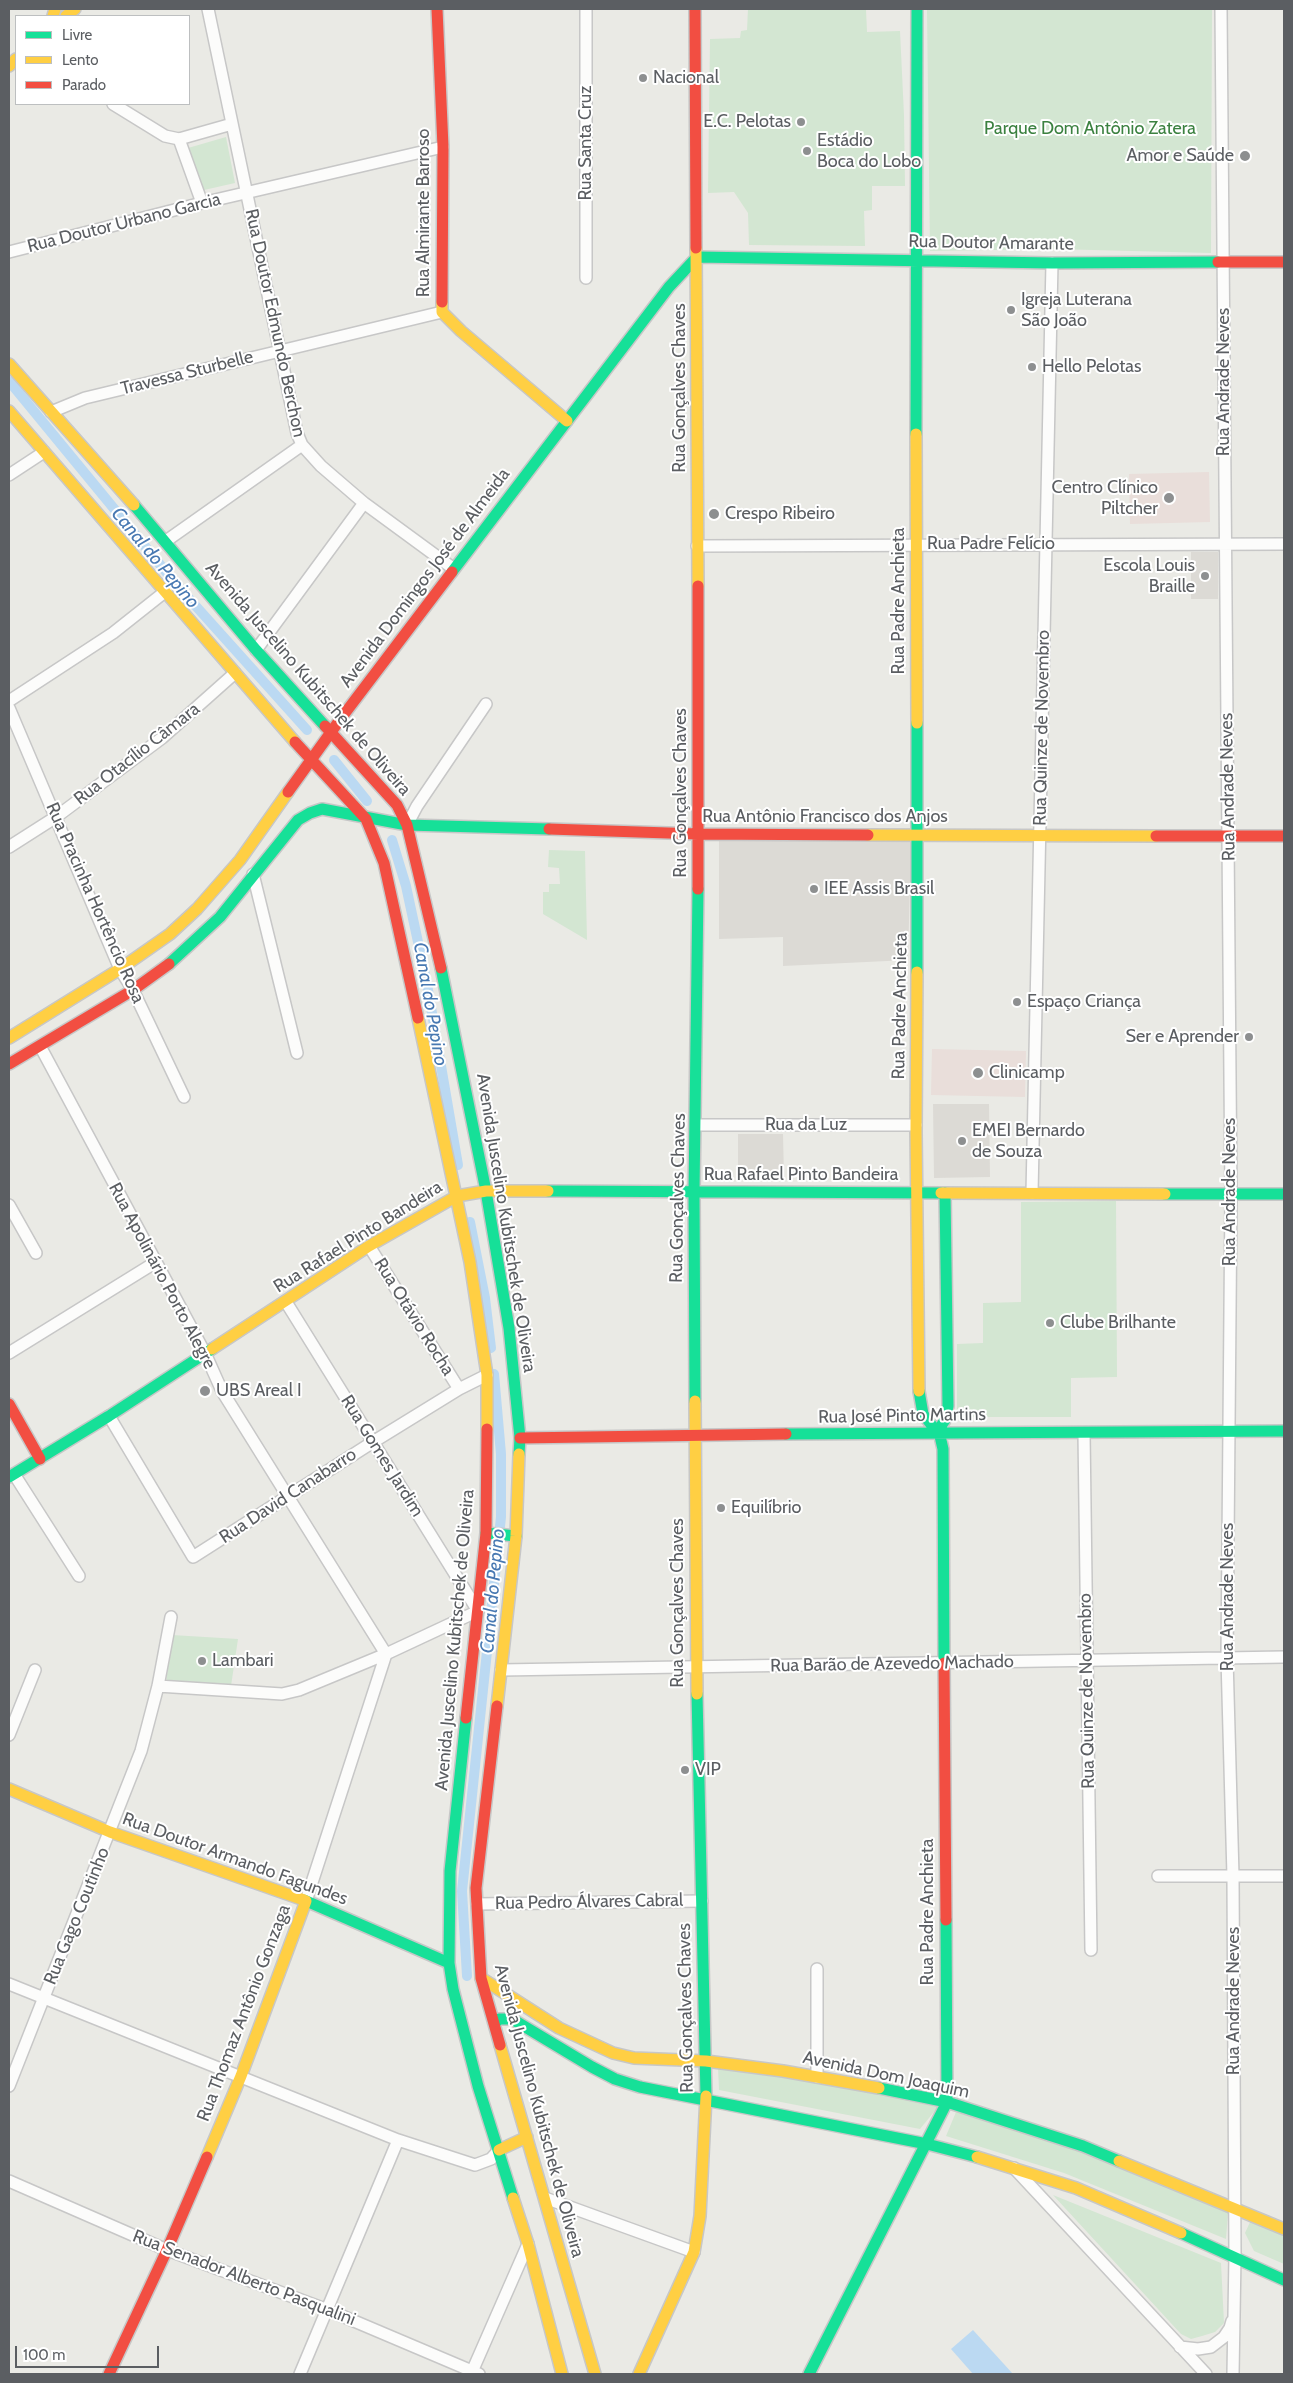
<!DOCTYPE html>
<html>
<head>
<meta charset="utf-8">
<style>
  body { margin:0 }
  #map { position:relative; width:1293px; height:2383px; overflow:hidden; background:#eaeae5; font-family:Cabin,sans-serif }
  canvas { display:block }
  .frame { position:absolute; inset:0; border:10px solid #5b5e62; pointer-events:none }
  .legend { position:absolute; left:15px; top:15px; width:175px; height:90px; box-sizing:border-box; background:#fff; border:1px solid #bdbfc0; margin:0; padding:6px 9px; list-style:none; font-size:15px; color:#5b5e62 }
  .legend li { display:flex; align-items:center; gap:10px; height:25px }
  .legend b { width:25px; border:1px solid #bdbfc0 }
  .scale { position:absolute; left:15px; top:2346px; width:144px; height:22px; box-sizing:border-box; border:2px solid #5b5e62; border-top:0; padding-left:6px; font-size:15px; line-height:18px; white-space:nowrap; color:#5b5e62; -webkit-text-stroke:4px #fff; paint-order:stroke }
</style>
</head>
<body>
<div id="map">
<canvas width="1293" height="2383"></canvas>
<div class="frame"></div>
<ul class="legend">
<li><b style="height:6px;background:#16e098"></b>Livre</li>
<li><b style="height:6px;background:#ffcf43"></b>Lento</li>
<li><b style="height:6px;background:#f24e42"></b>Parado</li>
</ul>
<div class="scale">100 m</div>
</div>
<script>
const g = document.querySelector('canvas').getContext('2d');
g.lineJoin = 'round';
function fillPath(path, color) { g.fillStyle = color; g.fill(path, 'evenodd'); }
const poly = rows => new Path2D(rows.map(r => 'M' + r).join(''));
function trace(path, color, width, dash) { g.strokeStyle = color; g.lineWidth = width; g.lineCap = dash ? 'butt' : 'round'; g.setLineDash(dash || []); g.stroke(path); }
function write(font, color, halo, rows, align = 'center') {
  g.font = font + ' Cabin,sans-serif'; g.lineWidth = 4; g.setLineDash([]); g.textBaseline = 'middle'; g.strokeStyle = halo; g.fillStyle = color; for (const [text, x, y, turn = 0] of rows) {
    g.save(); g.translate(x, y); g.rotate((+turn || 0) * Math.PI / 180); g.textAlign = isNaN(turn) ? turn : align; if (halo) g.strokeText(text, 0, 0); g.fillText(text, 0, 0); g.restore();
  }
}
fillPath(poly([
  [1191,552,1218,552,1218,599,1191,599],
  [719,840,911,841,908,960,783,966,783,937,719,939],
  [933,1104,989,1104,990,1177,934,1178],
  [738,1134,783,1134,784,1178,738,1179]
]), '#dcdad5');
fillPath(poly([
  [1209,472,1210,522,1130,524,1129,474],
  [932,1049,1026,1051,1025,1097,931,1095]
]), '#e9deda');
fillPath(poly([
  [748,9,866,9,867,32,900,31,904,115,905,186,872,186,872,210,864,211,865,246,749,245,748,213,734,192,708,193,710,39,740,38,741,31,747,30],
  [927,9,1212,9,1211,253,1053,249,930,251],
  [226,137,235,183,204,190,188,148],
  [549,850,585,851,587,940,543,914,543,892,549,892,549,884,560,884,559,868,548,867],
  [1116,1201,1117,1377,1071,1378,1071,1417,957,1417,957,1344,983,1343,983,1303,1021,1302,1021,1202],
  [172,1635,238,1639,231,1686,166,1683],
  [718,2067,853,2088,938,2107,920,2129,719,2090],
  [956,2112,1083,2151,1228,2213,1226,2239,1064,2173,946,2136],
  [1053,2195,1221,2263,1224,2323,1215,2332,1202,2336,1191,2339,1181,2334],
  [1251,2220,1284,2234,1284,2264,1254,2251,1245,2233]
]), '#d3e6d2');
fillPath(poly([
  [973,2330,1013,2374,973,2374,951,2349]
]), '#bbd9f2');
trace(poly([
  [9,381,176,584,307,730],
  [334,760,367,801],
  [392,840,406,886,427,984,458,1165],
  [470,1222,485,1298,491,1348],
  [467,1976,462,1891,501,1517,501,1454,494,1374]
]), '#bbd9f2', 10);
const street = poly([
  [208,9,297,433,302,445,321,466,364,503,454,569],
  [1221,9,1231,1195,1227,1658,1233,1876,1235,2256,1233,2374],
  [113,104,165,136,179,139,232,124],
  [179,139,202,203],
  [9,252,202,203,443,147],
  [586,278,586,9],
  [51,412,85,398,442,312],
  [9,475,44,452],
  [166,541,302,445],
  [697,546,1284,544],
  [256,650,364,503],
  [9,701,113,633,166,591],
  [9,708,120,969,133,990,184,1097],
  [407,825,417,806,486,704],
  [9,847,56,817,162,738,235,673],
  [253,874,297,1053],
  [40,1046,205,1353,222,1391,386,1654,306,1901],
  [696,1125,916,1125],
  [1032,1193,1052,263],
  [9,1205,36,1253],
  [369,1246,459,1389],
  [9,1353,156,1262],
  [109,1416,193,1557,373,1442,459,1389,487,1375],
  [1084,1433,1091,1950],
  [14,1474,79,1576],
  [501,1670,1284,1657],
  [158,1686,282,1694,299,1690,386,1654,478,1611,286,1302],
  [9,1735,35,1670],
  [1158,1876,1284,1876],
  [477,1904,702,1901],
  [817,1969,817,2077],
  [9,1984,398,2140,475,2165,491,2159,499,2150],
  [9,2086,141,1751,158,1686,171,1617],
  [1014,2168,1206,2374],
  [9,2181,167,2250,328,2310,479,2374],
  [545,2198,694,2252],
  [1180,2347,1198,2349,1211,2347,1224,2337,1230,2328,1232,2321],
  [300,2374,398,2140],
  [471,2374,528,2244]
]);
const fast = poly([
  [697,257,1052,263,1218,262],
  [916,434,917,9],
  [134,505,256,650,325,726],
  [452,572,669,287,697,257],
  [917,723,917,972],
  [169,964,220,917,298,820,310,813,322,809,407,825,549,829],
  [441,968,486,1191,509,1328,520,1438,519,1454],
  [548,1191,941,1193],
  [1165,1194,1284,1194],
  [919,1391,923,1414,940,1436,943,1449,944,1663],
  [695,1401,694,1192,698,889],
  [937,1432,945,1420,948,1406,945,1193],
  [786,1434,1284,1431],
  [9,1477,109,1416,212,1349],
  [486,1533,516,1536],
  [697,1694,706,2096],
  [466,1718,450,1871,449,1963,453,1989,478,2086,513,2198],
  [304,1900,449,1963],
  [495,2023,499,2019,512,2019,592,2067,615,2079,640,2087,927,2144,977,2157],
  [879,2088,947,2102,1083,2146,1119,2161],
  [1181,2233,1284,2280],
  [809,2374,947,2102,946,1920]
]);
const slow = poly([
  [53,16,55,9],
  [66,16,75,9],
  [9,66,16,59],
  [696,248,698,586],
  [442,302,442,312,461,331,567,421],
  [9,364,134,505],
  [9,411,295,742],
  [916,434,917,723],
  [868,835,1156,836],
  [917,972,916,1132,919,1391],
  [418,1018,470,1262,487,1375,487,1429],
  [9,1038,120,969,170,934,197,909,240,860,288,792],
  [941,1193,1165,1194],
  [212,1349,369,1246,457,1196,486,1191,548,1191],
  [695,1401,697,1694],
  [497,1706,516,1536,519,1454],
  [9,1789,110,1832,304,1900],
  [481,1978,559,2028,613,2053,634,2058,706,2061,783,2071,879,2088],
  [500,2045,595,2374],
  [499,2150,527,2137],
  [207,2157,241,2076,306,1901],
  [977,2157,1076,2188,1181,2233],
  [1119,2161,1284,2229],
  [513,2198,528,2244,562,2374],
  [639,2374,694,2252,700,2216,706,2096]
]);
const jam = poly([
  [437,9,443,147,442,302],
  [695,9,696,248],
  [1218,262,1284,262],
  [325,726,397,805,407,825,441,968],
  [295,742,366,819,384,863,418,1018],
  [288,792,339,721,452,572],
  [549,829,698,834,868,835],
  [1156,836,1284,836],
  [698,889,698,586],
  [9,1064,133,990,169,964],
  [9,1404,40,1459],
  [520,1438,786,1434],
  [944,1663,946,1920],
  [497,1706,476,1888,481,1978,500,2045],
  [466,1718,486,1533,487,1429],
  [109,2374,167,2250,207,2157]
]);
trace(street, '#c7c7c7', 14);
trace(fast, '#c7c7c7', 14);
trace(slow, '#c7c7c7', 14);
trace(jam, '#c7c7c7', 14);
trace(street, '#fcfcfb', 11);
trace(fast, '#16e098', 11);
trace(slow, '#ffcf43', 11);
trace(jam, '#f24e42', 11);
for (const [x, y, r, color] of [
  [643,78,5,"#8d8f90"],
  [801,122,5,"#8d8f90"],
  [807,151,5,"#8d8f90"],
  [1245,156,6,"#8d8f90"],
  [1011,310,5,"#8d8f90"],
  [1032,367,5,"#8d8f90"],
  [1169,498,6,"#8d8f90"],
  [714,514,6,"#8d8f90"],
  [1205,576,5,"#8d8f90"],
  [814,889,5,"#8d8f90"],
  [1017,1002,5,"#8d8f90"],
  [1249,1037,5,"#8d8f90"],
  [978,1073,6,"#8d8f90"],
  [962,1141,5,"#8d8f90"],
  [1050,1323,5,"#8d8f90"],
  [205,1391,6,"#8d8f90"],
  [721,1508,5,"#8d8f90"],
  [202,1661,5,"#8d8f90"],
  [685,1770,5,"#8d8f90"]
]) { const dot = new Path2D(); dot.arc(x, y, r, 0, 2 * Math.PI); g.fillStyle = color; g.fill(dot); trace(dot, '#fff', 2); }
write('18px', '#5b5e62', '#fff', [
  ["Nacional",653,78],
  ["E.C. Pelotas",791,122,"right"],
  ["Estádio",817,141],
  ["Boca do Lobo",817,162],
  ["Amor e Saúde",1234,156,"right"],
  ["Igreja Luterana",1021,300],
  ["São João",1021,321],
  ["Hello Pelotas",1042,367],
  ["Centro Clínico",1158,488,"right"],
  ["Piltcher",1158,509,"right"],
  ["Crespo Ribeiro",725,514],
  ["Escola Louis",1195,566,"right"],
  ["Braille",1195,587,"right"],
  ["IEE Assis Brasil",824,889],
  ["Espaço Criança",1027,1002],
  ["Ser e Aprender",1239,1037,"right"],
  ["Clinicamp",989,1073],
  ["EMEI Bernardo",972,1131],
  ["de Souza",972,1152],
  ["Clube Brilhante",1060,1323],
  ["UBS Areal I",216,1391],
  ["Equilíbrio",731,1508],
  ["Lambari",212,1661],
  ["VIP",695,1770]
], 'left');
write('18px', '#3b8140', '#fff', [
  ["Parque Dom Antônio Zatera",1090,129]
]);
write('18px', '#5b5e62', '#fff', [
  ["Rua Santa Cruz",586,143,-90],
  ["Rua Almirante Barroso",424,213,-90],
  ["Rua Doutor Urbano Garcia",124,223,-14],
  ["Rua Doutor Amarante",991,243,1],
  ["Rua Doutor Edmundo Berchon",275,323,78],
  ["Travessa Sturbelle",187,373,-14],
  ["Rua Andrade Neves",1224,382,-90],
  ["Rua Gonçalves Chaves",680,388,-90],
  ["Rua Padre Felício",991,544],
  ["Avenida Domingos José de Almeida",425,578,-53],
  ["Rua Padre Anchieta",899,601,-90],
  ["Avenida Juscelino Kubitschek de Oliveira",308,679,49],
  ["Rua Quinze de Novembro",1042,728,-89],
  ["Rua Otacílio Câmara",137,754,-38],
  ["Rua Andrade Neves",1228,787,-91],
  ["Rua Gonçalves Chaves",681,793,-90],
  ["Rua Antônio Francisco dos Anjos",825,817],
  ["Rua Pracinha Hortêncio Rosa",95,903,66],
  ["Rua Padre Anchieta",900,1006,-89],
  ["Rua da Luz",806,1125],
  ["Rua Rafael Pinto Bandeira",801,1175],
  ["Rua Andrade Neves",1230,1192,-90],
  ["Rua Gonçalves Chaves",678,1198,-89],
  ["Avenida Juscelino Kubitschek de Oliveira",506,1223,81],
  ["Rua Rafael Pinto Bandeira",358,1237,-32],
  ["Rua Apolinário Porto Alegre",162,1276,62],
  ["Rua Otávio Rocha",414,1317,58],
  ["Rua José Pinto Martins",902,1416,-1],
  ["Rua Gomes Jardim",382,1456,58],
  ["Rua David Canabarro",288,1496,-33],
  ["Rua Andrade Neves",1228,1597,-90],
  ["Rua Gonçalves Chaves",678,1603,-90],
  ["Avenida Juscelino Kubitschek de Oliveira",455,1640,-85],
  ["Rua Barão de Azevedo Machado",892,1664,-1],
  ["Rua Quinze de Novembro",1087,1691,-91],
  ["Rua Doutor Armando Fagundes",235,1859,20],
  ["Rua Pedro Álvares Cabral",589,1902,-1],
  ["Rua Padre Anchieta",928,1912,-90],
  ["Rua Gago Coutinho",77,1916,-68],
  ["Rua Andrade Neves",1234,2001,-90],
  ["Rua Gonçalves Chaves",686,2008,-91],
  ["Rua Thomaz Antônio Gonzaga",244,2013,-69],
  ["Avenida Dom Joaquim",886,2075,12],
  ["Avenida Juscelino Kubitschek de Oliveira",539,2111,75],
  ["Rua Senador Alberto Pasqualini",244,2278,21]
]);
write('italic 19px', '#4879b2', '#fff', [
  ["Canal do Pepino",155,558,50],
  ["Canal do Pepino",430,1004,80],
  ["Canal do Pepino",493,1591,-85]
]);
</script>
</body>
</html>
